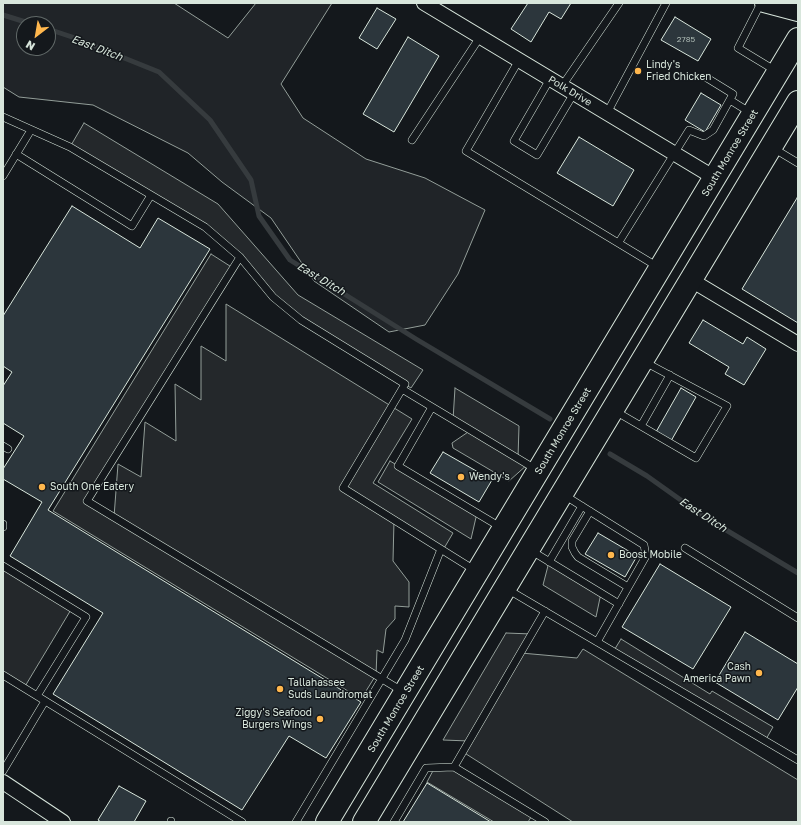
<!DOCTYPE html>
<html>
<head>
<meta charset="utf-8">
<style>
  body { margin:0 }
  #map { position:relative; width:801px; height:825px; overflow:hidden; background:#14181c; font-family:"Golos Text",sans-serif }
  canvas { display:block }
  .frame { position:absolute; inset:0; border:4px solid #d8e6dc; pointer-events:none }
  .north { position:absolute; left:16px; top:16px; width:40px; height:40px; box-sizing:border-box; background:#14181c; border:1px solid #626a69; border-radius:50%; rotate:211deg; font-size:11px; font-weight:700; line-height:16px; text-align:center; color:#d8e6dc }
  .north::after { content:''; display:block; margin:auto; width:14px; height:18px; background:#ffb74d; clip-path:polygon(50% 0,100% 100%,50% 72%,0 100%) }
</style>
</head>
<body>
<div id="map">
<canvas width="801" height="825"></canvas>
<div class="frame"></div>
<div class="north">N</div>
</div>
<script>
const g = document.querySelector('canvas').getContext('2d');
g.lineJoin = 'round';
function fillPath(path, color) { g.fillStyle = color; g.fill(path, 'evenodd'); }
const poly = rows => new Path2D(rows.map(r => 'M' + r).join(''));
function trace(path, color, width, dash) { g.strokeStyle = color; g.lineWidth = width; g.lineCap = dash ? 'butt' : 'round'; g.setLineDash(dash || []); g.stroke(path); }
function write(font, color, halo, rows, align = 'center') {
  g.font = font + ' "Golos Text",sans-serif'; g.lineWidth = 3; g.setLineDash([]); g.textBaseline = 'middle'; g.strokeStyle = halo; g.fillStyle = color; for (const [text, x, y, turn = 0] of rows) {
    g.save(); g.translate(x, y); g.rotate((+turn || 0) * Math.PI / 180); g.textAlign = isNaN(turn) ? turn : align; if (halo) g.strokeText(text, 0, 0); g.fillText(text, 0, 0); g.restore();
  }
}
const green = poly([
  [3,3,174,3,228,38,256,3,332,3,281,84,303,118,366,159,425,178,485,210,458,274,425,325,389,332,314,281,271,218,222,182,188,153,93,105,19,97,3,87,3,3],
  [24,24,48,24,48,48,24,48,24,24]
]);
fillPath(green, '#202428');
trace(green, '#939e99', 1);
const parking = poly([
  [84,123,218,204,298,295,423,370,411,388,301,320,273,297,240,257,205,227,70,147,84,123],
  [211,254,233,268,87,501,114,517,118,464,141,477,145,422,176,441,175,384,201,400,201,346,226,361,226,304,412,419,373,483,453,533,443,550,394,520,393,561,409,582,409,607,395,606,395,619,386,629,383,653,377,650,376,675,361,699,53,511,211,254],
  [455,388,519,426,518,458,528,464,509,481,453,448,452,443,471,430,453,420,455,388],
  [390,461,477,513,471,539,378,482,390,461],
  [549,562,601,593,596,617,543,585,549,562],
  [3,566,72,608,24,688,3,675,3,566],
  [506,633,532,634,521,653,577,658,583,649,798,780,798,822,573,822,463,752,469,741,443,740,506,633],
  [621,639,710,694,712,691,773,727,765,741,613,652,621,639],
  [435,767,454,767,533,814,528,822,494,822,427,782,435,767]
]);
fillPath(parking, '#24282b');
trace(parking, '#939e99', 1);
trace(poly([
  [3,15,32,24],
  [48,29,72,37,159,72,210,120,251,180,259,216,290,260,416,339,550,419],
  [610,454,647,476,706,518,798,573]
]), '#363b3e', 5);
const building = poly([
  [528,3,571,3,561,19,549,12,531,42,511,29,528,3],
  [377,8,396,19,377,49,359,38,377,8],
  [675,17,711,39,698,61,661,40,675,17],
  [408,37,439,56,394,132,363,114,408,37],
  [701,93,721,105,705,132,685,120,701,93],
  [579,137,634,170,613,206,557,173,579,137],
  [797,198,798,199,798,323,742,289,797,198],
  [72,206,140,248,158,218,210,249,48,510,361,702,326,758,289,736,242,810,53,694,103,613,10,556,42,502,3,479,3,469,24,436,3,423,3,386,12,372,3,366,3,316,72,206],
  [703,320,743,344,747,337,766,349,744,385,725,374,729,367,689,343,703,320],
  [681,388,696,397,671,441,656,432,681,388],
  [443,452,492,480,479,502,430,473,443,452],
  [598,533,637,556,625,577,585,554,598,533],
  [660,564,731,607,693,669,622,627,660,564],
  [745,632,798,664,798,687,778,720,715,682,745,632],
  [427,783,491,822,403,822,427,783],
  [119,786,146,801,134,822,101,822,98,820,119,786]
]);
fillPath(building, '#2c363c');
trace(building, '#d8e6dc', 1);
const service = poly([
  [761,3,738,48,776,71],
  [519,60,466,151,658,267],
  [550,79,514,141,537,155,574,93],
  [562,86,619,3],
  [730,100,751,113],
  [607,113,666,3],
  [3,117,70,147,205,227,240,257,273,297,301,320,405,384,343,488,476,571],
  [412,140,480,37],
  [773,148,798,163],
  [16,154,132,226,151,195],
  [3,176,31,130],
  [619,242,689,130,704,136,713,130,733,94,707,78],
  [240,257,87,501,402,691],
  [402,389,537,470],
  [432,407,398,466,502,528],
  [615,411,696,458,727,406,643,361],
  [641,426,670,375],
  [3,446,8,449],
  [564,495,644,545,646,556,597,642],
  [590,511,572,541,572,547,575,553,578,557,628,587],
  [3,524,3,527],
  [685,548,798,618],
  [530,550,619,604],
  [549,562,582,506],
  [3,566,86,617,37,696],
  [507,589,798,760],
  [545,611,454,767,545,822],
  [3,675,242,822],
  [3,771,45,701],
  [171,822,171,821],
  [296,822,405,640,441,549],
  [394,822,426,768,454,767]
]);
const minor = poly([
  [424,3,715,178],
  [691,280,798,344],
  [3,782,63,822]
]);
const tertiary = poly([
  [764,3,798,12]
]);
const primary = poly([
  [327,822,798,39],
  [364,822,798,102]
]);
trace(service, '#d8e6dc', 8);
trace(minor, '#d8e6dc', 16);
trace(tertiary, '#d8e6dc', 20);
trace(primary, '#d8e6dc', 24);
trace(service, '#14181c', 7);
trace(minor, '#14181c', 14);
trace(tertiary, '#14181c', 18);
trace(primary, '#14181c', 22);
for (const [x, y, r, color] of [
  [638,71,4,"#ffb74d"],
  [461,477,4,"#ffb74d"],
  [42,487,4,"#ffb74d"],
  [611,555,4,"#ffb74d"],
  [759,673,4,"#ffb74d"],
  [280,689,4,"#ffb74d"],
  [320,719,4,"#ffb74d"]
]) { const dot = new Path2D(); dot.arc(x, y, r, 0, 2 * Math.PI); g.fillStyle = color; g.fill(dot); trace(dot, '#14181c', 1.5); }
write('8px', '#adbab4', null, [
  ["2785",686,39]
]);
write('10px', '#d8e6dc', '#14181c', [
  ["Lindy's",646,65],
  ["Fried Chicken",646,77],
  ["Wendy's",469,477],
  ["South One Eatery",50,487],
  ["Boost Mobile",619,555],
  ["Cash",751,667,"right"],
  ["America Pawn",751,679,"right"],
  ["Tallahassee",288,683],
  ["Suds Laundromat",288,695],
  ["Ziggy's Seafood",312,713,"right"],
  ["Burgers Wings",312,725,"right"]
], 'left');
write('10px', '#d8e6dc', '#14181c', [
  ["Polk Drive",570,91,31],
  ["South Monroe Street",730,153,-59],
  ["South Monroe Street",563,431,-59],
  ["South Monroe Street",396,709,-59]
]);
write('italic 11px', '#d8e6dc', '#14181c', [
  ["East Ditch",97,48,21],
  ["East Ditch",321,279,31],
  ["East Ditch",703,515,33]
]);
</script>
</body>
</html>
